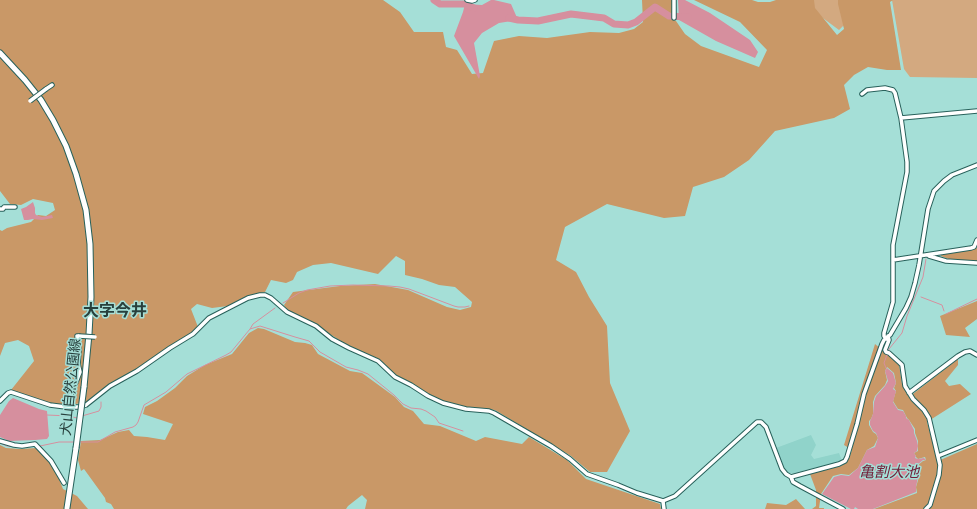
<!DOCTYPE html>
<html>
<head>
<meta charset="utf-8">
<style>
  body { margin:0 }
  canvas { display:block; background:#a5dfd7 }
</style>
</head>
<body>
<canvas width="977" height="509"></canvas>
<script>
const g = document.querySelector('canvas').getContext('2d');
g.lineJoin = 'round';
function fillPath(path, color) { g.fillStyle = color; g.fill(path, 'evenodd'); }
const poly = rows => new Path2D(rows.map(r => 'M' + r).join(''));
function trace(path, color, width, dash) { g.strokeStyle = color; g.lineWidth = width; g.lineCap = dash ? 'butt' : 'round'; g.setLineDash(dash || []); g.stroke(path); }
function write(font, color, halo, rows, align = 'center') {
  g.font = font + ' Quicksand,"Noto Sans JP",sans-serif'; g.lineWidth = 3; g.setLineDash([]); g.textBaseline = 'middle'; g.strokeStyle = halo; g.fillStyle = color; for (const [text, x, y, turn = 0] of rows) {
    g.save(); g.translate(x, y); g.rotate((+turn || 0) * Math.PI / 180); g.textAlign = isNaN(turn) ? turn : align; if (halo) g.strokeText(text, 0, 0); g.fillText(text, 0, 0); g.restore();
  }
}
fillPath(poly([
  [811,435,816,445,811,455,814,459,839,453,842,461,794,473,786,473,776,448]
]), '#90d3ca');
fillPath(poly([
  [782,0,847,0,846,23,839,30,804,4],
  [892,0,977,0,977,78,910,77,904,69]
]), '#d3a980');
fillPath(poly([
  [0,0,383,0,400,12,414,32,443,32,446,47,457,50,472,74,483,73,494,41,519,36,547,38,590,32,619,33,634,29,643,22,642,0,676,0,671,19,676,21,685,34,701,46,759,67,767,50,740,22,694,0,752,0,758,2,770,2,776,0,814,0,815,8,837,35,844,29,838,4,838,0,893,0,890,2,901,70,887,70,868,67,854,75,844,85,850,109,834,118,775,131,749,160,724,177,693,187,685,216,664,218,607,204,565,227,556,260,576,272,589,297,607,326,610,383,630,431,607,472,590,472,571,456,495,410,466,407,440,400,396,376,379,359,347,345,316,325,287,310,284,305,293,292,340,286,375,284,408,290,447,307,460,310,471,307,472,302,455,287,439,285,422,279,405,275,405,261,396,256,378,274,331,263,313,265,297,272,293,280,286,283,271,280,265,292,247,296,228,306,212,308,197,304,191,309,198,327,191,334,137,369,108,385,87,402,70,405,50,404,11,390,34,361,29,346,18,340,5,343,0,356,0,230,2,231,7,228,31,222,38,215,46,216,55,210,53,203,33,199,21,205,10,204,0,191],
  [977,248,977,265,954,261,941,256,941,254],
  [977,301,977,319,965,328,970,337,946,335,940,316],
  [258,328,264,329,295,342,305,343,312,345,318,354,350,371,362,373,395,397,404,407,413,411,424,424,440,426,476,441,485,437,522,444,529,437,567,460,586,479,660,504,661,509,365,509,367,500,362,495,348,506,346,509,114,509,111,504,106,502,105,498,84,469,81,471,78,460,81,441,100,440,118,432,129,430,134,436,147,437,165,440,173,424,143,414,145,407,157,401,175,388,187,376,205,365,232,354,249,333],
  [875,344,899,364,902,384,909,397,958,359,958,365,945,381,949,386,960,384,971,394,927,422,938,461,977,444,977,509,874,509,917,493,916,487,919,477,918,475,920,473,918,465,923,461,926,460,925,457,918,459,916,457,916,456,914,453,918,451,918,441,915,433,915,429,909,420,907,418,903,410,898,409,893,401,896,391,894,388,896,383,894,373,887,367,885,371,887,380,885,385,875,396,873,402,873,414,871,419,869,421,869,425,873,432,876,434,878,438,874,446,867,450,858,468,849,475,841,474,833,476,821,494,819,508,824,508,824,509,812,509,816,506,816,490,810,474,841,466,846,463,849,458,852,450,844,445],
  [0,445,6,448,20,449,36,448,44,454,55,469,63,489,77,496,88,509,0,509],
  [796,499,805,509,765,509,767,503,786,505]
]), '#c99867');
fillPath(poly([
  [491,0,494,0,511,4,518,20,499,23,482,33,474,43,480,76,479,79,454,36,463,12,465,4,482,5],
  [678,0,685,0,710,13,750,40,758,52,755,58,716,41,679,20],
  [33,202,35,208,35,213,36,215,42,217,52,215,53,218,42,220,33,219,28,220,24,220,21,209,26,207],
  [887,368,893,373,896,383,893,389,896,391,893,402,898,410,903,411,906,416,906,418,909,420,914,430,914,433,917,441,918,446,917,451,914,453,916,456,915,458,918,459,924,458,926,460,923,460,917,465,920,473,918,475,918,477,916,487,916,492,873,509,858,509,855,507,854,509,851,509,822,494,834,477,841,475,849,476,858,468,867,450,875,447,878,438,876,433,873,431,870,425,870,421,871,419,873,414,874,402,876,396,885,386,888,381,885,371],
  [13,398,39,409,47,411,49,436,47,439,35,440,9,441,0,437,0,415,9,401]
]), '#d68f9e');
trace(poly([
  [921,297,942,305,944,311],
  [283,303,299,293,307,290,330,286,353,285,389,286,400,287,409,289,454,306,458,307,465,307,469,306],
  [946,314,977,299],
  [250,329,253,324,275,308],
  [886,368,884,363,889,349,902,333,907,316,923,277,926,259],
  [47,415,69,416,77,418],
  [82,416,99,411,101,407,101,402],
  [79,442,98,442,115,432,133,427,136,425,138,422,144,405,166,392,187,374,226,355,231,352,250,329,260,326,295,337,309,341,320,352,346,367,358,370,368,374,394,395,403,404,411,408,421,409,426,411,435,417,439,423,463,431],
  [0,443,7,446,19,447],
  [40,446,59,442,74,442],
  [24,447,36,446]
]), '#d68f9e', 1);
trace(poly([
  [434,0,440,4,465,4,474,8],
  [509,18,518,20,538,21,571,14,604,18,614,24,628,25,636,22,655,7,669,16,688,17]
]), '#d68f9e', 7);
const street = poly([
  [467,0,472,1,475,0],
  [674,18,674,0],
  [46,89,52,85],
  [862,94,867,90,885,88,893,90,895,93,901,118,907,162,907,172,893,245,893,302,884,333,884,336,886,339],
  [901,118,977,111],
  [0,209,3,209,4,207,15,207],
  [928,255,929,256,946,261,977,263],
  [893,260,971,248,974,247,977,240],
  [888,336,889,340,885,350,886,352,889,353,900,363,902,365,905,386,913,399,924,410,929,418,940,465,939,475,930,505,926,509],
  [909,393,958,356,965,352,970,351,977,355],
  [0,401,8,393,11,392,50,405,66,407,80,407,86,405,110,386,137,371,170,348,193,334,209,318,248,298,260,295,265,295,271,298,287,312,316,326,332,339,349,348,378,361,395,377,411,385,428,396,443,403,466,409,489,411,494,413,551,446,570,459,587,474,618,485,637,493,663,501,675,496,757,422,761,422,766,427,782,469,786,474,791,477,793,482,800,486,843,509],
  [66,407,80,372,78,364,79,350,77,336,79,336],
  [0,441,14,445,22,446,35,444,51,461,64,483],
  [938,456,977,440],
  [791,477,839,464,845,461,847,457,857,424,864,394,882,344,884,340,890,335,906,308,911,297,915,283,919,265,928,209,934,191,944,181,952,175,977,165],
  [663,501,664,509]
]);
const secondary = poly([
  [0,53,25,80,41,100,53,120,66,146,76,174,86,210,90,244,91,297,89,334,84,387],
  [67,508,76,448]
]);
trace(street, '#28615b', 5.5);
trace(secondary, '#28615b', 7);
trace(street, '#fff', 3.5);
trace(secondary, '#fff', 5);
const streetBridge = poly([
  [30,101,46,89],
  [79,336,95,337]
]);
const secondaryBridge = poly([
  [76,448,84,387]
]);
trace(streetBridge, '#28615b', 5.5, []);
trace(secondaryBridge, '#28615b', 7, []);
trace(streetBridge, '#fff', 3.5);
trace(secondaryBridge, '#fff', 5);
write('14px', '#28403d', '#a5dfd7', [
  ["犬山自然公園線",71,387,-84]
]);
write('italic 15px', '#74213b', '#a5dfd7', [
  ["亀割大池",889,472]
]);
write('bold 16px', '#28403d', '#a5dfd7', [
  ["大字今井",115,311]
]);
</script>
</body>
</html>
